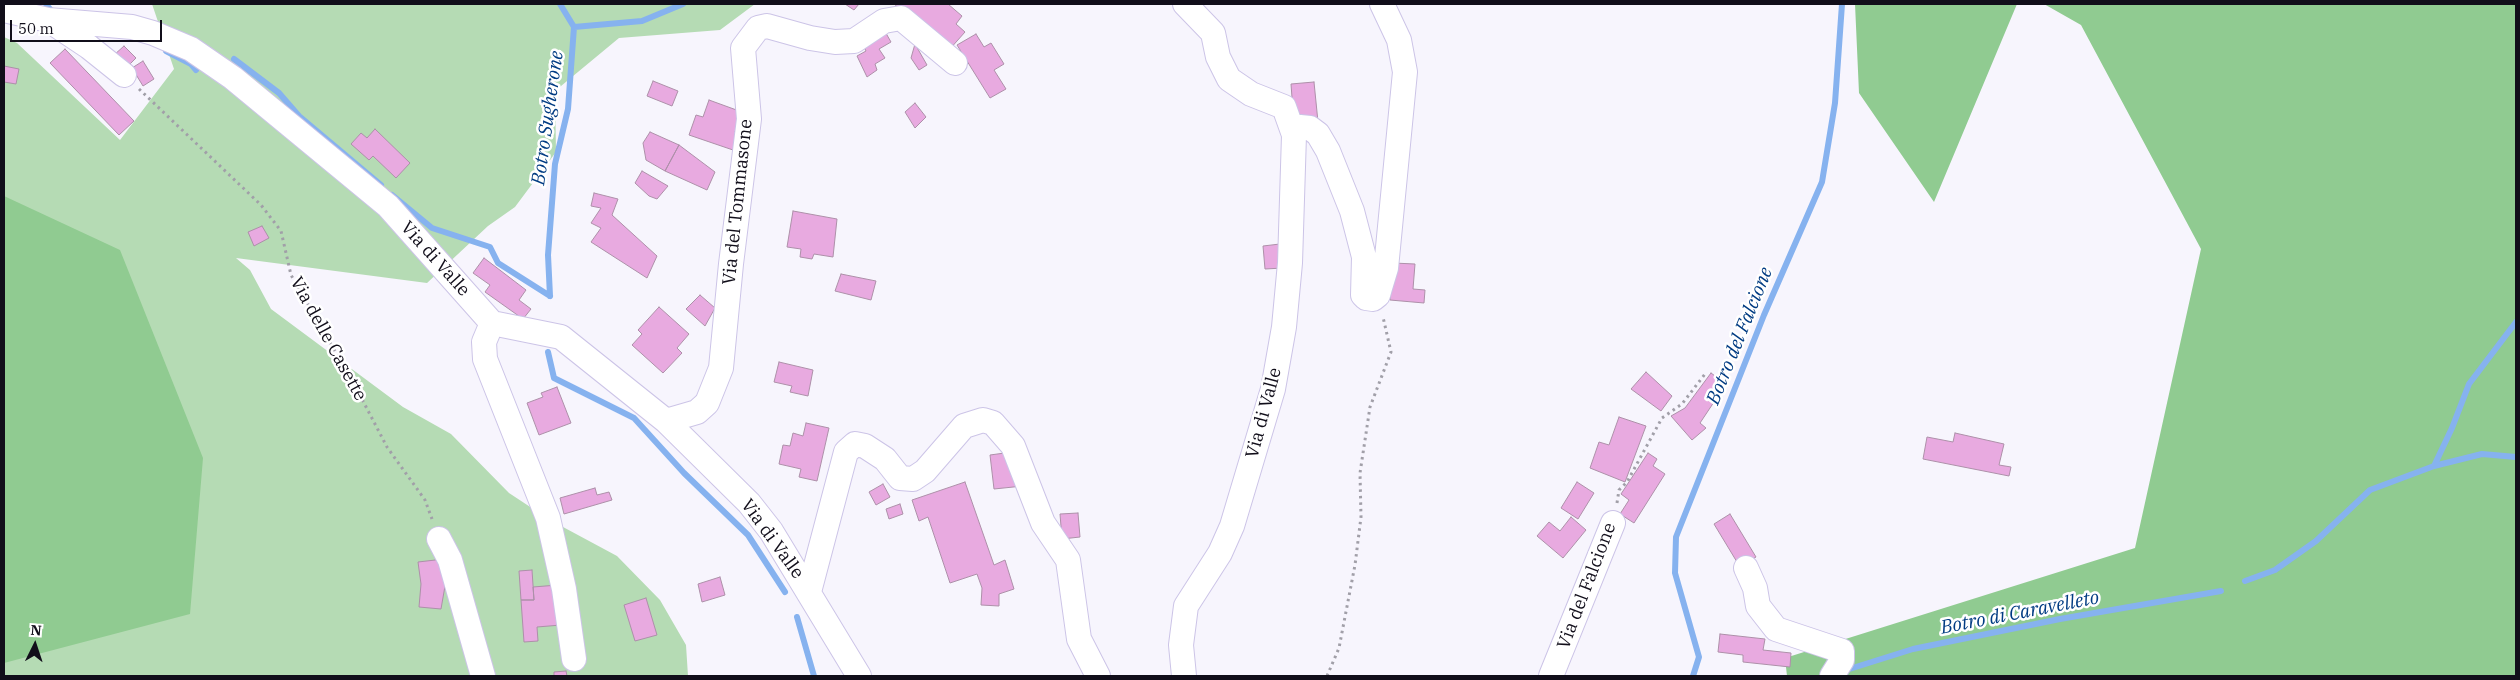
<!DOCTYPE html>
<html>
<head>
<meta charset="utf-8">
<style>
  body { margin:0 }
  #map { position:relative; width:2520px; height:680px; overflow:hidden; background:#f7f5fd; font-family:"IBM Plex Serif",serif }
  canvas { display:block }
  .frame { position:absolute; inset:0; border:5px solid #110e1a; pointer-events:none }
  .north { position:absolute; left:10px; top:620px; width:50px; height:50px; -webkit-text-stroke:4px #fff; paint-order:stroke; rotate:4deg; font-size:14px; font-weight:700; line-height:20px; text-align:center; color:#110e1a }
  .north::after { content:''; display:block; margin:auto; width:18px; height:22px; background:#110e1a; clip-path:polygon(50% 0,100% 100%,50% 72%,0 100%) }
  .scale { position:absolute; left:10px; top:20px; width:152px; height:22px; box-sizing:border-box; border:2px solid #110e1a; border-top:0; padding-left:6px; font-size:15px; line-height:18px; white-space:nowrap; color:#110e1a; -webkit-text-stroke:4px #fff; paint-order:stroke }
</style>
</head>
<body>
<div id="map">
<canvas width="2520" height="680"></canvas>
<div class="frame"></div>
<div class="north">N</div>
<div class="scale">50 m</div>
</div>
<script>
const g = document.querySelector('canvas').getContext('2d');
g.lineJoin = 'round';
function fillPath(path, color) { g.fillStyle = color; g.fill(path, 'evenodd'); }
const poly = rows => new Path2D(rows.map(r => 'M' + r).join(''));
function trace(path, color, width, dash) { g.strokeStyle = color; g.lineWidth = width; g.lineCap = dash ? 'butt' : 'round'; g.setLineDash(dash || []); g.stroke(path); }
function write(font, color, halo, rows, align = 'center') {
  g.font = font + ' "IBM Plex Serif",serif'; g.lineWidth = 5; g.setLineDash([]); g.textBaseline = 'middle'; g.strokeStyle = halo; g.fillStyle = color; for (const [text, x, y, turn = 0] of rows) {
    g.save(); g.translate(x, y); g.rotate((+turn || 0) * Math.PI / 180); g.textAlign = isNaN(turn) ? turn : align; if (halo) g.strokeText(text, 0, 0); g.fillText(text, 0, 0); g.restore();
  }
}
fillPath(poly([
  [152,4,755,4,720,30,619,38,555,91,556,152,515,207,488,226,427,283,236,258,250,270,271,309,403,407,451,434,509,493,550,520,617,556,660,600,686,645,688,676,4,676,4,37,17,43,120,140,174,69]
]), '#b5dbb4');
fillPath(poly([
  [1855,4,2017,4,1934,202,1859,93],
  [2044,4,2516,4,2516,676,1787,676,1785,658,2135,548,2201,249,2081,25],
  [4,196,120,250,203,458,190,614,4,663]
]), '#90cb91');
trace(poly([
  [46,4,50,9],
  [560,4,574,27],
  [574,27,642,21,683,4],
  [166,51,191,64,196,70],
  [234,59,279,93,299,116,381,185],
  [392,195,432,228,490,247,498,263,550,296],
  [550,296,548,255,555,164,568,109,574,27],
  [548,352,554,378,634,418,684,473,748,535,785,592],
  [2434,466,2452,428,2469,384,2516,322],
  [2245,581,2275,570,2316,541,2370,490,2434,466,2482,454,2516,457],
  [797,617,814,676],
  [1843,671,1913,649,2060,619,2221,591],
  [1693,676,1699,657,1675,573,1676,537,1764,315,1822,182,1835,103,1842,4]
]), '#86b2ef', 6);
const building = poly([
  [845,4,859,4,854,10,845,4],
  [894,4,948,4,962,16,956,24,965,32,949,50,894,4],
  [883,28,891,42,879,49,885,58,875,64,877,70,867,77,857,56,866,51,863,45,883,28],
  [976,34,984,47,991,43,1004,64,994,70,1006,89,990,98,957,45,976,34],
  [915,44,927,65,919,70,911,58,915,44],
  [124,46,136,58,126,68,114,55,124,46],
  [65,49,134,121,119,135,50,63,65,49],
  [143,61,154,79,143,86,132,68,143,61],
  [4,66,19,69,16,84,4,82,4,66],
  [653,81,678,91,672,106,647,96,653,81],
  [1314,82,1318,122,1294,125,1291,84,1314,82],
  [709,100,742,112,735,132,739,134,733,150,689,135,696,115,703,117,709,100],
  [915,103,926,117,915,128,905,112,915,103],
  [375,129,410,163,396,178,373,156,369,160,351,144,361,133,367,138,375,129],
  [650,132,679,145,665,171,646,160,643,143,650,132],
  [679,145,715,172,707,190,665,171,679,145],
  [642,171,668,186,657,199,649,196,635,183,642,171],
  [594,193,618,199,612,215,657,256,647,278,591,242,601,228,591,223,601,208,591,206,594,193],
  [793,211,837,219,833,257,814,254,812,259,800,257,801,249,787,247,793,211],
  [262,226,269,238,254,246,248,232,262,226],
  [1280,244,1283,268,1265,269,1263,246,1280,244],
  [484,258,526,290,519,300,531,309,523,319,485,292,490,285,473,273,484,258],
  [1393,263,1415,264,1413,289,1425,290,1424,303,1390,300,1393,263],
  [841,274,876,281,871,300,835,291,841,274],
  [700,295,715,308,705,326,686,309,700,295],
  [659,307,689,334,677,348,682,353,663,373,632,345,642,334,638,330,659,307],
  [779,362,813,370,808,396,790,392,792,386,774,382,779,362],
  [1646,372,1672,396,1661,411,1631,389,1646,372],
  [1711,373,1726,384,1700,423,1706,428,1692,440,1671,416,1685,408,1711,373],
  [557,387,571,423,539,435,527,403,543,397,541,393,557,387],
  [1619,417,1646,426,1625,482,1590,468,1599,442,1609,445,1619,417],
  [806,423,829,428,817,481,799,477,801,469,779,464,783,445,790,446,793,433,803,436,806,423],
  [1955,433,2004,444,1999,465,2011,467,2009,476,1923,459,1927,437,1953,442,1955,433],
  [1012,452,1023,486,994,489,990,455,1012,452],
  [1648,453,1657,459,1653,466,1665,474,1634,523,1620,514,1629,500,1621,494,1648,453],
  [965,482,994,565,1005,560,1014,589,999,594,999,606,981,605,982,588,977,574,950,583,928,517,919,521,912,500,965,482],
  [1577,482,1594,493,1578,519,1561,508,1577,482],
  [883,484,890,497,876,505,869,492,883,484],
  [595,488,597,495,609,492,612,500,564,514,560,498,595,488],
  [900,504,903,514,889,519,886,509,900,504],
  [1078,513,1080,537,1062,539,1060,514,1078,513],
  [1730,514,1756,557,1740,567,1714,524,1730,514],
  [1571,517,1586,530,1563,558,1537,536,1549,522,1560,531,1571,517],
  [444,559,445,586,441,609,419,607,421,584,418,562,444,559],
  [532,570,534,600,521,600,519,571,532,570],
  [720,577,725,595,702,602,698,584,720,577],
  [558,585,561,625,537,627,538,641,524,642,521,600,534,600,533,587,558,585],
  [646,598,657,635,635,641,624,605,646,598],
  [1720,634,1765,639,1763,650,1791,653,1790,667,1743,662,1743,655,1718,652,1720,634],
  [566,671,567,676,554,676,554,672,566,671]
]);
fillPath(building, '#e8aae0');
trace(building, '#ad90a9', 1);
const minor = poly([
  [1185,4,1213,33,1218,57,1229,79,1251,94,1284,107,1294,135],
  [4,10,48,20,132,27,153,33,191,49,233,78,388,206,492,323,561,337,666,421,749,503,771,531,859,676],
  [50,21,89,47,124,75],
  [492,323,484,342,485,359,548,518,564,589,574,659],
  [666,421,697,412,707,403,721,368,731,264,749,119,743,48,758,28,767,26,810,38,835,42,854,41,884,21,901,18,955,63],
  [439,539,450,560,483,676],
  [1746,568,1755,588,1758,606,1776,629,1842,651,1842,660,1832,676],
  [809,592,846,452,855,444,865,446,885,459,900,478,913,479,925,471,964,426,983,420,993,423,1013,446,1043,523,1068,560,1079,639,1098,676],
  [1184,676,1181,645,1186,606,1220,553,1232,526,1273,389,1284,327,1290,263,1294,135,1300,127,1310,128,1318,134,1328,151,1352,211,1364,257,1363,295,1366,298,1373,299,1378,295,1380,288,1386,268,1405,72,1399,40,1382,4],
  [1551,676,1613,523]
]);
trace(minor, '#ccc4e7', 26);
trace(poly([
  [139,89,261,205,281,231,291,275,353,382,387,447,425,500,432,519],
  [1617,503,1619,490,1627,482,1662,418,1682,404,1705,374],
  [1327,676,1339,648,1355,565,1361,517,1360,473,1370,407,1391,352,1383,317]
]), '#a19fa8', 3, [2.5, 4]);
trace(minor, '#fff', 24);
write('18px', '#110e1a', '#fff', [
  ["Via del Tommasone",738,202,-84],
  ["Via di Valle",435,259,48],
  ["Via delle Casette",328,339,61],
  ["Via di Valle",1264,413,-75],
  ["Via di Valle",772,539,54],
  ["Via del Falcione",1587,586,-69]
]);
write('italic 19px', '#003b82', '#fff', [
  ["Botro Sugherone",548,118,-82],
  ["Botro del Falcione",1740,336,-68],
  ["Botro di Caravelleto",2020,613,-11]
]);
</script>
</body>
</html>
